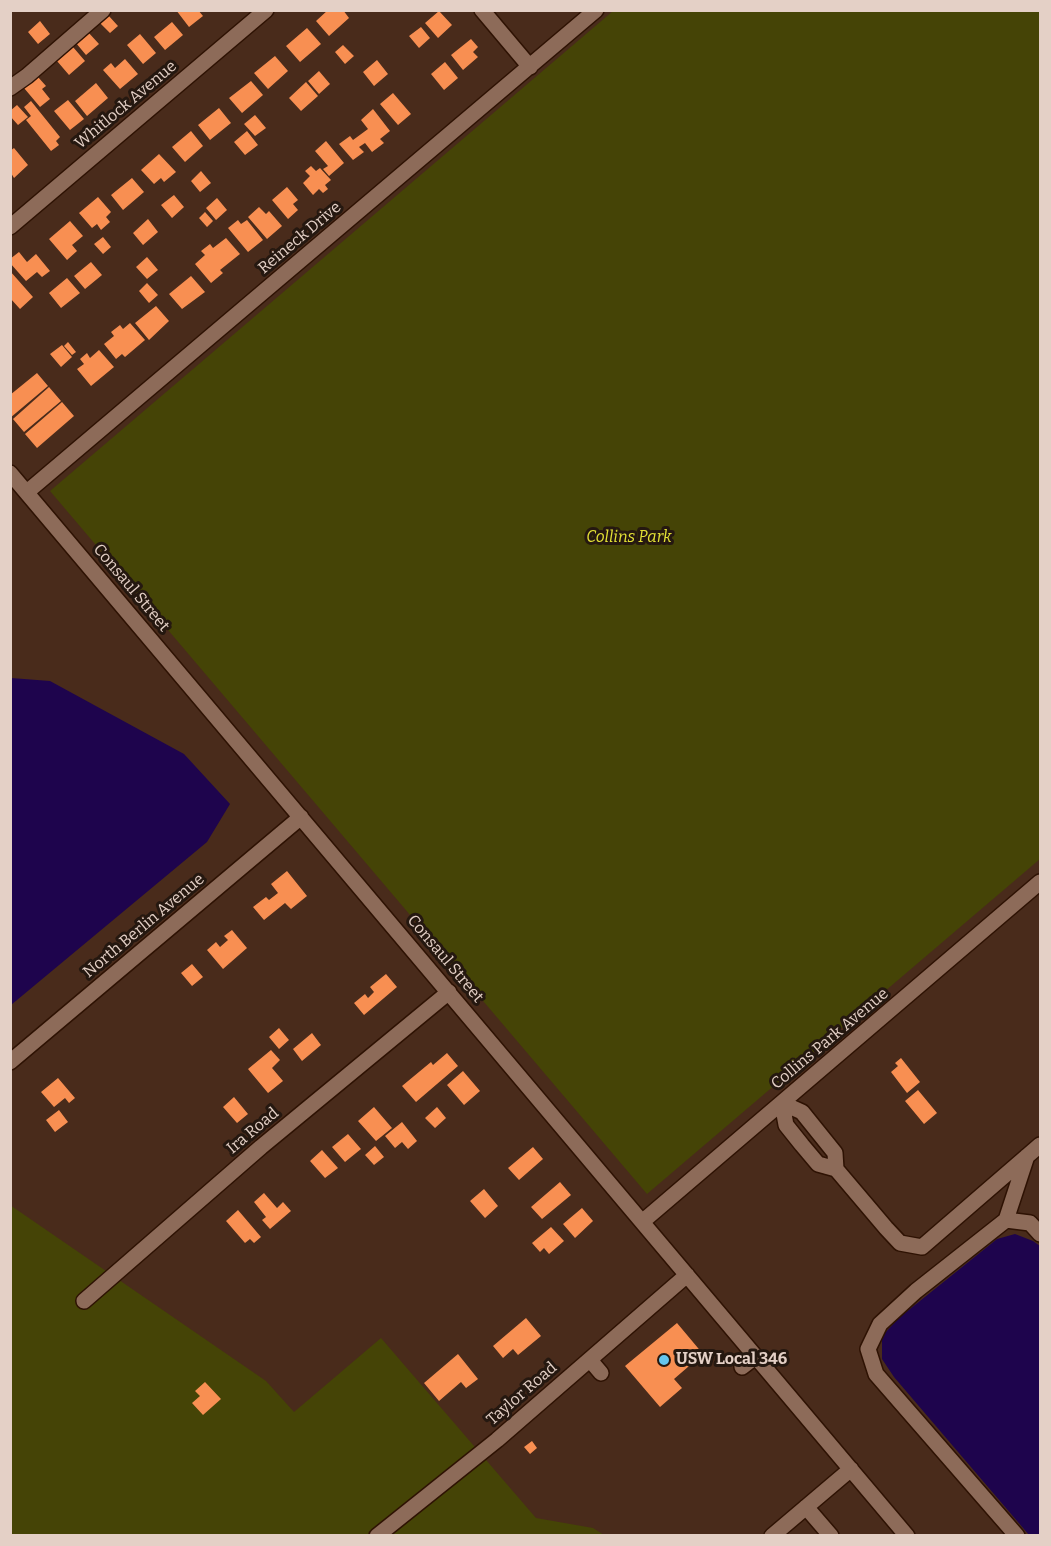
<!DOCTYPE html>
<html>
<head>
<meta charset="utf-8">
<style>
  body { margin:0 }
  #map { position:relative; width:1051px; height:1546px; overflow:hidden; background:#492b1b; font-family:Bitter,serif }
  canvas { display:block }
  .frame { position:absolute; inset:0; border:12px solid #e4d0c6; pointer-events:none }
</style>
</head>
<body>
<div id="map">
<canvas width="1051" height="1546"></canvas>
<div class="frame"></div>
</div>
<script>
const g = document.querySelector('canvas').getContext('2d');
g.lineJoin = 'round';
function fillPath(path, color) { g.fillStyle = color; g.fill(path, 'evenodd'); }
const poly = rows => new Path2D(rows.map(r => 'M' + r).join(''));
function trace(path, color, width, dash) { g.strokeStyle = color; g.lineWidth = width; g.lineCap = dash ? 'butt' : 'round'; g.setLineDash(dash || []); g.stroke(path); }
function write(font, color, halo, rows, align = 'center') {
  g.font = font + ' Bitter,serif'; g.lineWidth = 6; g.setLineDash([]); g.textBaseline = 'middle'; g.strokeStyle = halo; g.fillStyle = color; for (const [text, x, y, turn = 0] of rows) {
    g.save(); g.translate(x, y); g.rotate((+turn || 0) * Math.PI / 180); g.textAlign = isNaN(turn) ? turn : align; if (halo) g.strokeText(text, 0, 0); g.fillText(text, 0, 0); g.restore();
  }
}
fillPath(poly([
  [613,11,1040,11,1040,859,647,1194,50,491],
  [10,1205,266,1381,294,1412,381,1338,536,1518,593,1528,604,1535,11,1535]
]), '#454406');
fillPath(poly([
  [11,678,50,681,184,754,230,804,207,842,11,1005],
  [1015,1234,1033,1241,1040,1246,1040,1535,1029,1535,894,1377,882,1359,882,1336,900,1317,997,1239]
]), '#1e044d');
fillPath(poly([
  [176,10,198,10,203,16,189,27],
  [328,10,343,10,349,18,329,36,316,21],
  [439,11,452,25,438,38,425,23],
  [108,15,118,26,110,33,100,23],
  [40,21,50,34,38,44,28,32],
  [172,22,183,35,165,50,154,37],
  [421,27,430,38,419,48,409,36],
  [307,28,321,44,300,62,286,46],
  [88,32,99,44,86,55,76,43],
  [140,34,156,53,143,64,127,45],
  [471,39,478,47,473,52,478,57,463,70,451,55],
  [343,45,354,56,345,64,335,52],
  [73,47,85,61,69,75,57,61],
  [275,56,288,71,268,89,254,73],
  [125,59,138,74,120,89,103,70,111,63,115,68],
  [377,60,388,74,374,86,363,72],
  [445,62,458,78,444,90,431,74],
  [319,71,330,84,319,94,308,81],
  [38,77,46,86,42,89,50,99,40,107,24,88],
  [251,81,263,95,242,113,229,98],
  [306,82,318,96,301,111,289,98],
  [96,83,108,98,87,116,75,101],
  [393,93,411,114,398,125,380,104],
  [68,100,84,119,70,130,54,111],
  [31,101,60,137,56,141,59,145,51,151,26,120,31,116,24,107],
  [17,105,28,117,18,125,10,116,10,111],
  [219,108,231,123,210,140,198,125],
  [373,109,390,131,380,139,384,143,372,152,365,143,359,147,364,152,353,160,339,144,350,136,353,140,368,129,361,120],
  [255,115,266,128,255,136,244,124],
  [191,131,203,146,185,162,172,147],
  [247,131,258,145,245,155,234,142],
  [326,141,344,163,329,176,323,169,328,166,315,151],
  [14,148,28,165,14,178,11,173,10,151],
  [159,154,176,172,164,182,161,178,154,184,141,170],
  [311,166,316,171,320,168,331,180,325,185,328,189,323,193,319,189,313,195,303,183,310,176,305,171],
  [201,171,211,183,200,192,191,181],
  [132,178,144,192,123,210,111,195],
  [287,187,298,200,293,204,298,210,288,219,272,200],
  [174,195,184,207,172,218,161,205],
  [98,197,111,212,106,217,110,222,101,230,97,224,92,228,79,213],
  [217,198,227,210,216,220,206,208],
  [259,207,266,214,269,211,282,226,267,239,248,217],
  [205,212,213,221,207,227,199,218],
  [148,219,158,232,143,245,133,233],
  [238,220,241,224,247,220,263,240,248,252,228,228],
  [70,221,83,236,72,245,77,251,67,260,49,239],
  [103,237,111,247,103,254,94,244],
  [226,238,240,254,220,270,223,273,211,283,195,264,205,255,201,251,210,244,213,248],
  [19,252,27,262,36,254,50,271,42,277,37,272,26,281,10,263,10,259],
  [147,257,158,270,147,279,136,267],
  [91,262,102,275,85,289,74,276],
  [10,271,33,297,20,309,10,298],
  [191,276,205,292,182,309,169,294],
  [67,278,80,293,61,308,49,293],
  [147,283,158,295,149,303,139,291],
  [156,306,169,321,149,340,135,323],
  [130,323,145,340,125,357,122,354,116,359,104,344,114,336,111,332,120,325,123,329],
  [68,342,76,352,72,355,64,346],
  [62,345,72,357,61,367,50,354],
  [99,350,114,367,91,386,77,369,84,364,80,359,87,353,90,358],
  [37,373,48,386,10,418,10,395],
  [49,387,61,401,24,432,13,419],
  [62,402,74,416,37,448,25,434],
  [287,871,307,896,291,909,285,903,264,920,253,907,266,897,269,900,278,893,271,884],
  [232,930,247,948,223,969,207,950,216,942,220,947,228,940,224,936],
  [192,964,203,977,192,986,181,973],
  [386,974,397,987,364,1015,354,1003,365,994,368,998,374,992,370,987],
  [279,1028,289,1040,279,1049,269,1037],
  [312,1033,321,1045,302,1061,293,1049],
  [271,1050,280,1060,272,1068,283,1081,268,1093,248,1069],
  [447,1053,458,1066,416,1102,402,1086,431,1062,433,1065],
  [901,1058,920,1082,907,1093,891,1072,898,1066,895,1063],
  [463,1071,480,1091,464,1105,447,1085],
  [58,1078,75,1098,69,1103,65,1098,54,1107,41,1092],
  [918,1090,937,1113,924,1124,905,1101],
  [234,1097,248,1114,237,1123,223,1107],
  [374,1107,392,1128,376,1141,358,1121],
  [437,1107,446,1118,435,1128,425,1118],
  [59,1110,68,1122,55,1132,46,1120],
  [402,1122,417,1141,408,1149,402,1142,395,1148,385,1136],
  [348,1134,361,1149,345,1162,332,1147],
  [375,1146,384,1157,374,1165,365,1155],
  [533,1147,543,1159,519,1180,508,1168],
  [322,1150,338,1168,325,1178,310,1161],
  [560,1182,571,1195,542,1219,531,1207],
  [484,1189,498,1206,485,1218,470,1201],
  [264,1193,277,1208,283,1202,291,1211,270,1229,262,1220,266,1217,254,1202],
  [582,1208,593,1221,575,1238,563,1224],
  [238,1210,261,1237,254,1243,250,1239,245,1243,226,1221],
  [551,1227,564,1241,549,1254,544,1248,540,1252,532,1243],
  [526,1318,541,1336,518,1355,513,1349,503,1358,493,1346],
  [677,1323,703,1354,674,1379,682,1388,660,1407,625,1366],
  [458,1354,478,1379,466,1388,461,1382,439,1401,424,1383],
  [205,1382,221,1399,203,1415,192,1403,200,1396,195,1391],
  [532,1441,537,1448,530,1454,524,1447]
]), '#f88f52');
const minor = poly([
  [482,10,530,67],
  [10,88,27,76,103,10],
  [10,227,266,10],
  [10,473,907,1536],
  [27,492,596,10],
  [10,1062,301,817],
  [836,1169,818,1164,802,1145,786,1125,782,1103,802,1112,835,1153,836,1169,886,1228,900,1243,922,1247,1040,1145],
  [1006,1220,1030,1223,1040,1234],
  [642,1222,1040,882],
  [84,1301,261,1147,449,992],
  [590,1360,601,1373],
  [742,1367,755,1357],
  [806,1507,831,1536],
  [377,1536,497,1440,687,1275],
  [772,1536,851,1469],
  [1017,1536,876,1374,868,1349,880,1324,916,1291,1006,1220,1027,1156]
]);
trace(minor, '#2e1203', 18);
trace(minor, '#8d6b59', 15);
for (const [x, y, r, color] of [
  [664,1360,6,"#65c5ee"]
]) { const dot = new Path2D(); dot.arc(x, y, r, 0, 2 * Math.PI); g.fillStyle = color; g.fill(dot); trace(dot, '#251810', 2); }
write('16px', '#e4d0c6', '#251810', [
  ["Whitlock Avenue",126,105,-40],
  ["Reineck Drive",300,238,-40],
  ["Consaul Street",131,588,50],
  ["North Berlin Avenue",144,926,-40],
  ["Consaul Street",445,959,50],
  ["Collins Park Avenue",830,1039,-40],
  ["Ira Road",253,1131,-40],
  ["Taylor Road",522,1394,-41]
]);
write('italic 16px', '#e3e135', '#251810', [
  ["Collins Park",629,538]
]);
write('bold 16px', '#e4d0c6', '#251810', [
  ["USW Local 346",676,1360]
], 'left');
</script>
</body>
</html>
